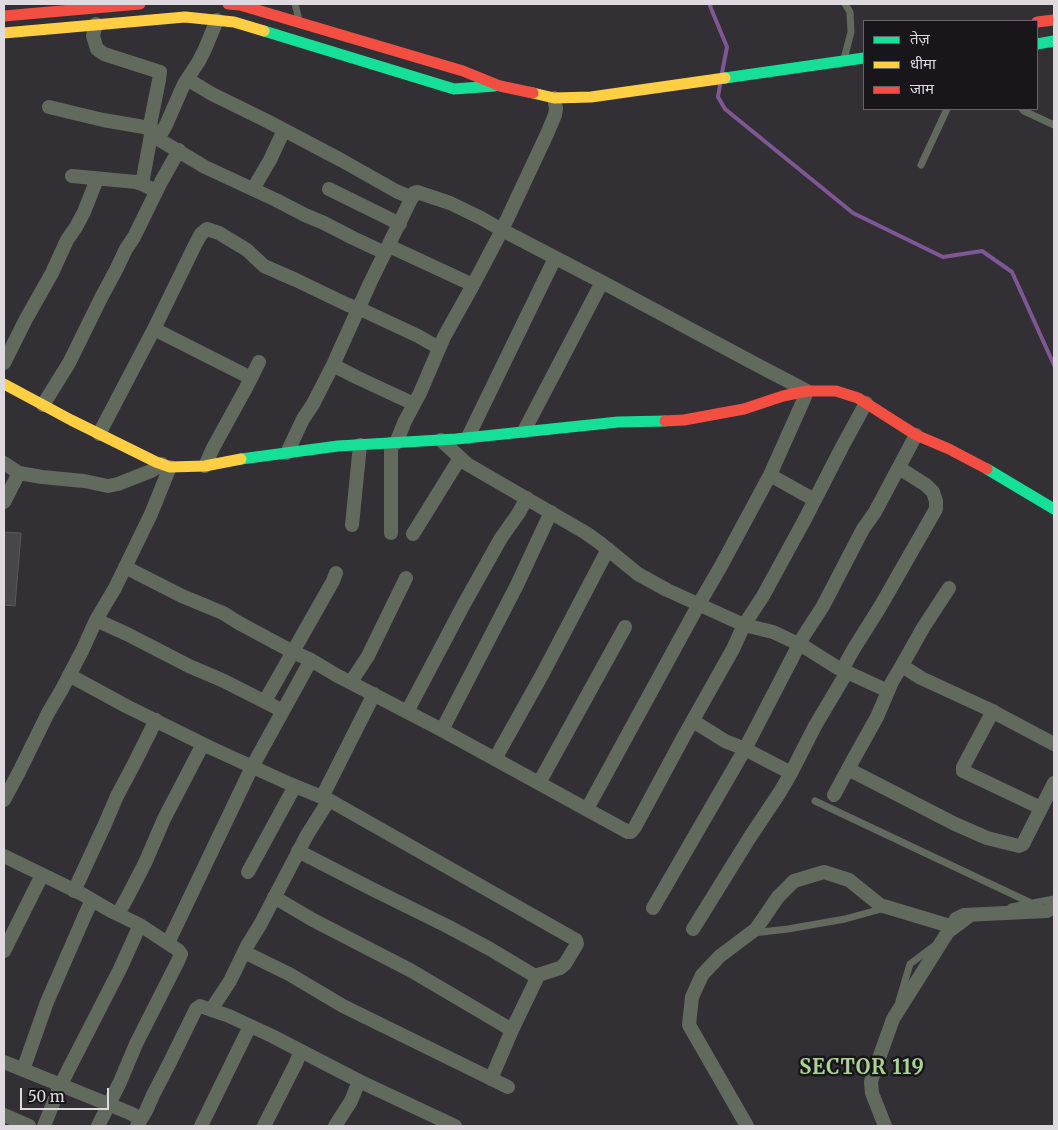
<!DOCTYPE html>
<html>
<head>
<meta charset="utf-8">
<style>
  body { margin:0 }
  #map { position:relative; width:1058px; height:1130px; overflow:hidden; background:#322f35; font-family:Merriweather,"Noto Sans Devanagari",serif }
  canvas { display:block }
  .frame { position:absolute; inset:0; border:5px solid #dedae0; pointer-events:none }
  .legend { position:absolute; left:863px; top:20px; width:175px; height:90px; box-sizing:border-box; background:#19161b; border:1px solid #68646a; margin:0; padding:6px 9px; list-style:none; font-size:15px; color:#dedae0 }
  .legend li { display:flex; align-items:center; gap:10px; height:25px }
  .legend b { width:25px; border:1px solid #68646a }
  .scale { position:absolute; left:20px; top:1088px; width:89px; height:22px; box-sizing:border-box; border:2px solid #dedae0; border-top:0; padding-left:6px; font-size:15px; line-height:18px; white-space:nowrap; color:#dedae0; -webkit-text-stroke:4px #19161b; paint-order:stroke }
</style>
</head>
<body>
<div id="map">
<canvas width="1058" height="1130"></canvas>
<div class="frame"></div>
<ul class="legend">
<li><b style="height:6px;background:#16e098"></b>तेज़</li>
<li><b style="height:6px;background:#ffcf43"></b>धीमा</li>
<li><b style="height:6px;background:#f24e42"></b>जाम</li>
</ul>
<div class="scale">50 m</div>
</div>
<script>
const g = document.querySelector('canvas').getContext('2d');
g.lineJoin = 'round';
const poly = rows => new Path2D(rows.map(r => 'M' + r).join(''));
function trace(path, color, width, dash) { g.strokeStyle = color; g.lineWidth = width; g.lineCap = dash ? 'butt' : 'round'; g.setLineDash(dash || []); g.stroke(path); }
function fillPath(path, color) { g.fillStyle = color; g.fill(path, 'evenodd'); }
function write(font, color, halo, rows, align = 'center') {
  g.font = font + ' Merriweather,serif'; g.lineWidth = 5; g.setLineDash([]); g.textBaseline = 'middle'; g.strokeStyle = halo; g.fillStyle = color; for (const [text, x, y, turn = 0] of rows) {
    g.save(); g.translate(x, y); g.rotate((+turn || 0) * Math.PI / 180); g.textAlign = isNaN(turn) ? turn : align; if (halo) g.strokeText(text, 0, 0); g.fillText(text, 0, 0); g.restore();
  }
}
trace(poly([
  [711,4,710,6,727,47,722,73],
  [720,85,718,97,725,109,853,213,943,257,982,251,1012,272,1054,365]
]), '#7e5794', 4);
const building = poly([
  [4,532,21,533,15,606,4,605,4,532]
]);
fillPath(building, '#48464b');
trace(building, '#5c595e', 1);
trace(poly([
  [295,4,299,20],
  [844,59,851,32,850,12,845,4],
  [1022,109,1024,111,1054,125],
  [921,165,947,109],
  [815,801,1031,903],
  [1011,907,1054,899],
  [753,933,788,929,845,919,885,908],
  [951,934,975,916],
  [899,1001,910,964,934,946]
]), '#626a5d', 7);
trace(poly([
  [217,20,205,49,199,61,184,84,166,125,158,139,205,167,276,200,305,215,324,223,353,238,385,253],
  [96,24,93,36,97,49,104,54,160,72,159,80,151,120,150,128,151,135,158,139],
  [187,79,212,94,267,121,341,160,396,191,412,198],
  [49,107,103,120,150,128],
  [72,176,136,182,142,184,156,191],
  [142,184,151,135],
  [253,189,270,160,284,130],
  [329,189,400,224],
  [389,246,473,285,502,230,547,134,555,115,556,108,554,98],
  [154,329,251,378],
  [4,363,26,319,52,273,67,240,76,227,84,212,97,179],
  [333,365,356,377,414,404],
  [43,405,69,363,102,296,116,270,126,249,134,237,161,182,179,150],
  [524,431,602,282],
  [99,434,154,329,196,243,201,234,207,229,219,233,247,250,264,266,296,280,348,305,358,308,401,328,418,336,439,348],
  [468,437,555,258],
  [441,440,467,464,586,533,600,543,638,574,667,590,744,625,773,632,803,646,838,668,888,691],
  [396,443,405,421,420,393,444,337,473,285],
  [287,453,303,419,313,404,333,365,370,283,414,193,417,192,450,203,481,218,502,230,602,282,761,367,807,391,804,399,770,475,802,493,815,500],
  [4,463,19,473,42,477,84,481,108,486,118,484,151,471,162,464],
  [205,466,213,448,246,388,259,362],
  [4,502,19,473],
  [352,525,360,445],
  [391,533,391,444],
  [413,534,460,458],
  [125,567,182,596,223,613,239,623,293,652,311,660,336,675,442,730,628,832,631,832,635,827,684,736,733,649,744,625,763,596,804,521,842,447,866,403],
  [96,620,127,634,189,666,224,681,283,711],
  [901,667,923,628,949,588],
  [842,670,853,650,880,607,936,509,936,501,933,492,926,485,899,468],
  [69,675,126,706,211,748,290,784,329,800,576,940,577,944,565,964,560,968,535,976,490,949,447,926,372,889,298,851],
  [351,682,368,656,406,578],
  [265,701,333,581,336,573],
  [993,711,963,767,963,771,1041,808],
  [407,712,464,604,501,538,518,514,527,498],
  [693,721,725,741,745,749,791,773],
  [442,730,517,585,551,512],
  [1054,744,986,708,921,678,907,669,901,667,892,682,877,717,848,769,955,824,987,838,1019,846,1023,844,1054,783],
  [495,759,543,673,608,549],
  [539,783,625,627],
  [834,795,848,769],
  [322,797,374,694],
  [4,800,19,772,48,713,61,691,83,649,96,620,115,588,151,514,170,467],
  [587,809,699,604,721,566,770,475],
  [4,856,82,894,111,911,140,925,178,950,181,954,178,961,136,1044,120,1082,98,1126],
  [248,872,295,786],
  [74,891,105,824,117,796,134,764,156,720],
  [274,897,313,920,410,970,512,1030],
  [653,908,745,749,803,637,823,606,863,529,875,512,916,435],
  [118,914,128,896,145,863,164,819,203,744],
  [693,929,750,837,780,792,791,773,815,726,847,672],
  [168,943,252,767,311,660],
  [4,951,42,875],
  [244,952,289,974,343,1006,508,1087],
  [211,1010,230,981,247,946,260,925,307,835,329,800],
  [4,1062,130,1113,141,1119],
  [23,1070,47,1002,85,915,92,900],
  [491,1079,512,1030,538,976],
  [359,1081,455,1126],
  [4,1115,29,1126],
  [44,1126,60,1086,120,969,140,925],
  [137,1126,146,1111,153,1095,170,1062,196,1009,200,1006,229,1016,272,1036,359,1081,351,1101,335,1126],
  [201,1126,250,1026],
  [264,1126,296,1063,301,1051],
  [747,1126,689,1025,692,997,702,975,720,956,756,929,778,897,794,881,824,872,849,880,880,905,950,926],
  [885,1126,872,1093,871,1082,873,1075,893,1019,956,919,964,915,1047,911,1052,908,1054,905]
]), '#626a5d', 14);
trace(poly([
  [264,31,454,89,495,86],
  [1037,44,1054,41],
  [725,78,864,58],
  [241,459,338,446,456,439,618,422,665,421],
  [987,469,1054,509]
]), '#16e098', 11);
trace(poly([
  [4,33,185,17,234,22,264,31],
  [533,93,554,98,591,97,725,78],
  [4,384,71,420,156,462,170,467,205,466,241,459]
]), '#ffcf43', 11);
trace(poly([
  [228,4,240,5,463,71,500,86,533,93],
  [4,16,140,4],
  [1037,22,1054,20],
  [665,421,684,420,744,409,783,396,807,391,836,391,858,398,916,435,949,449,987,469]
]), '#f24e42', 11);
g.letterSpacing = '1px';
write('bold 20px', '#a9d390', '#19161b', [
  ["SECTOR 119",862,1068]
]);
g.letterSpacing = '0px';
</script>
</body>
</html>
